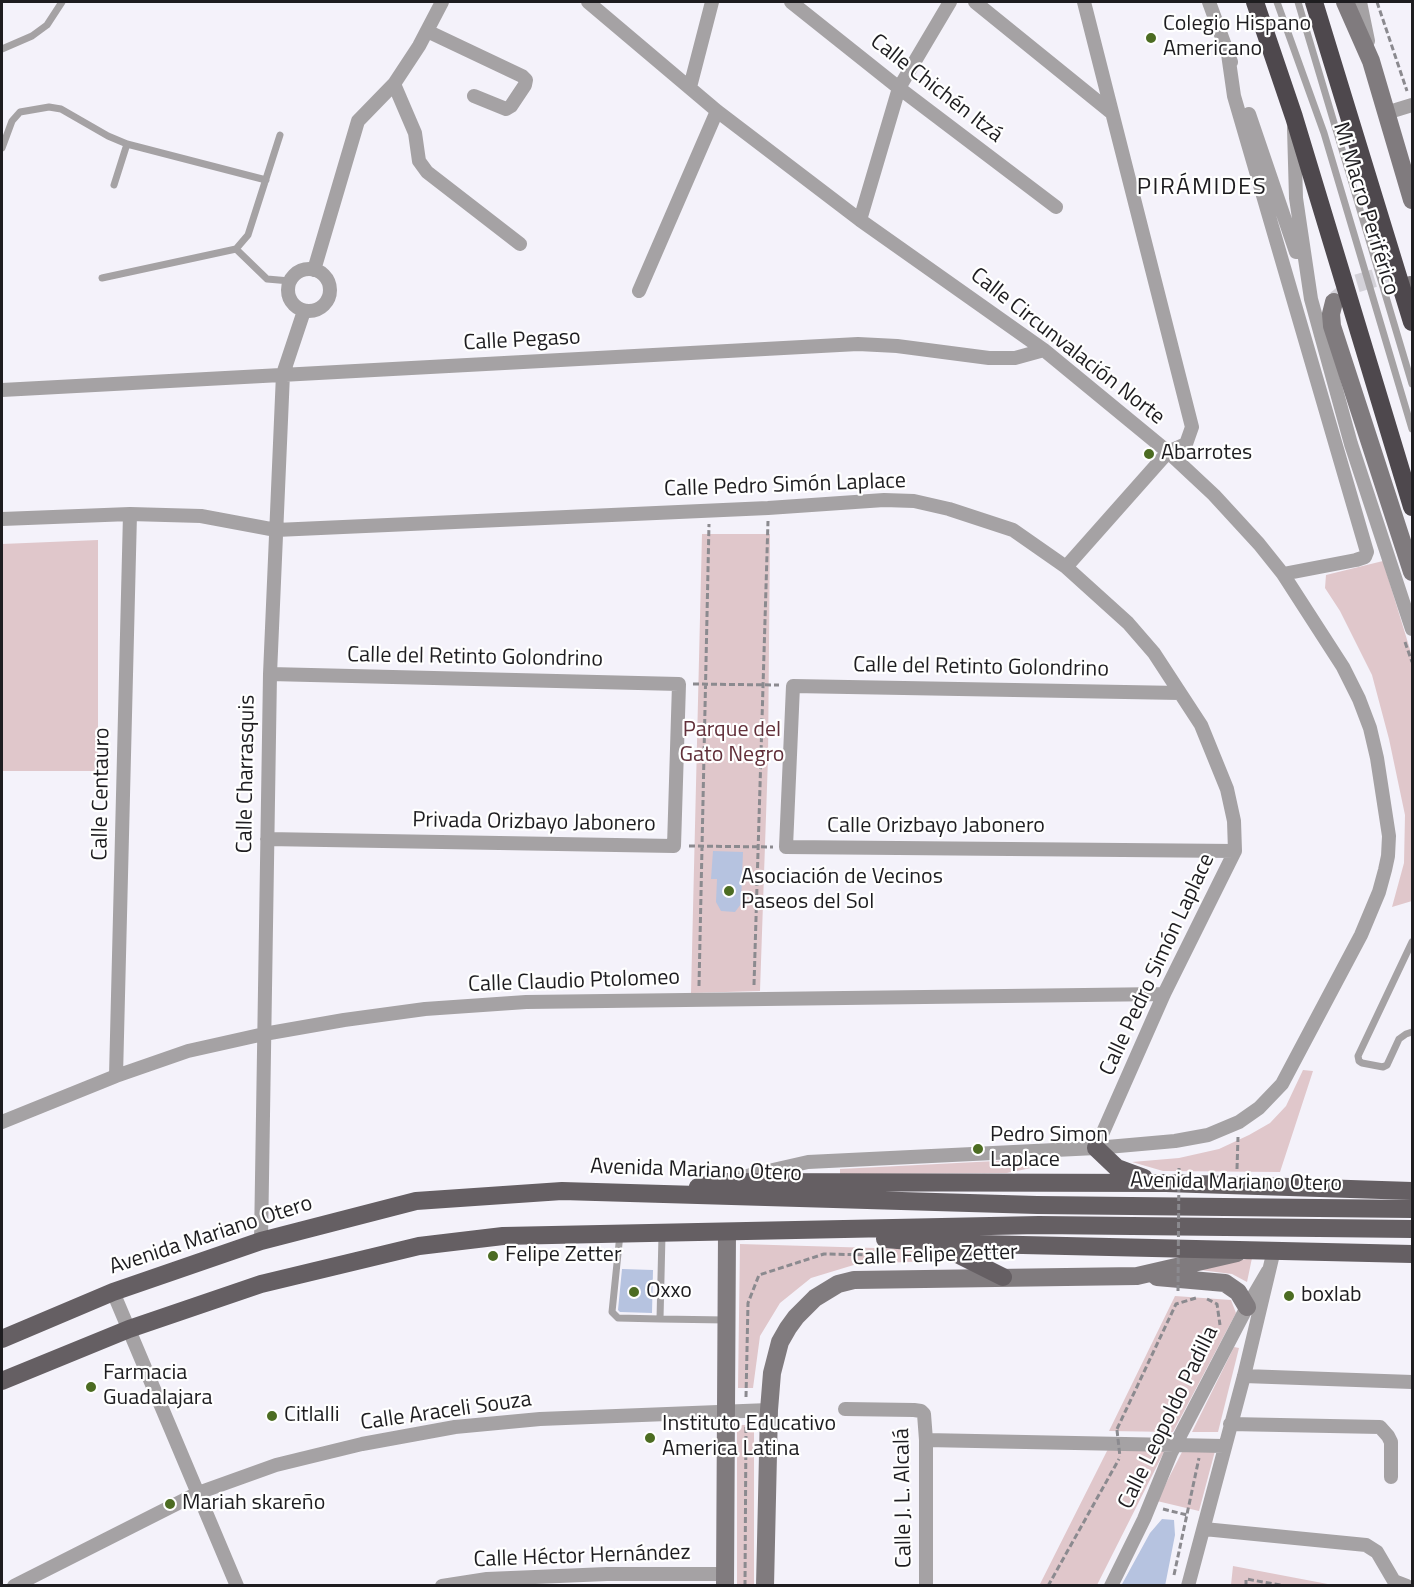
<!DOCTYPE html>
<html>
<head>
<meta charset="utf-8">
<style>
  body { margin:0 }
  #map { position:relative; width:1414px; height:1587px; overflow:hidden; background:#f4f2fa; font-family:"Titillium Web",sans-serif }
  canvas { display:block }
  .frame { position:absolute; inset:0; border:3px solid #1e1d20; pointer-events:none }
</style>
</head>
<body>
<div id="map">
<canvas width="1414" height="1587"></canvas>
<div class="frame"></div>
</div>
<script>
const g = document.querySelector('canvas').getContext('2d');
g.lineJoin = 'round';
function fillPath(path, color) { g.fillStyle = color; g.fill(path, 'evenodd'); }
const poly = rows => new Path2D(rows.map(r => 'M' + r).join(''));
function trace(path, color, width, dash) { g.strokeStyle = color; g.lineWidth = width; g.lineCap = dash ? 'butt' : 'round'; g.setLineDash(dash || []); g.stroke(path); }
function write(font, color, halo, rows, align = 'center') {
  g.font = font + ' "Titillium Web",sans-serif'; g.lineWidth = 4.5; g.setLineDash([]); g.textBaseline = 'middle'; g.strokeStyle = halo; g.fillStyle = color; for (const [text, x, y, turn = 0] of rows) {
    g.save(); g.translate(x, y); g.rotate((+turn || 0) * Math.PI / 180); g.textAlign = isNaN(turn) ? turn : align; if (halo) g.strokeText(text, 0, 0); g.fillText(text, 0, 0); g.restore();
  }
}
fillPath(poly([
  [702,534,770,534,768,758,760,991,691,993],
  [98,540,98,771,2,771,2,544],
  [1383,561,1412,656,1412,901,1392,907,1404,863,1405,815,1389,739,1372,675,1340,611,1325,588,1326,575],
  [1303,1070,1313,1071,1280,1172,1163,1171,1132,1162,1179,1158,1219,1149,1249,1135,1270,1123,1286,1106],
  [1035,1159,1036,1167,1007,1173,840,1174,840,1169],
  [740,1244,941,1250,957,1260,857,1264,811,1278,780,1303,760,1336,753,1388,738,1388],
  [1252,1258,1247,1282,1232,1274,1192,1269],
  [1175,1296,1231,1300,1236,1313,1173,1432,1109,1431],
  [1234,1347,1239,1348,1218,1432,1192,1432],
  [737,1425,754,1425,754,1585,737,1585],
  [1108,1449,1165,1450,1097,1585,1039,1586],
  [1183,1450,1215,1451,1199,1511,1157,1501],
  [1233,1566,1333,1585,1231,1585]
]), '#e0c7cb');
fillPath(poly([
  [713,851,743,852,741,904,735,912,721,911,716,902,717,879,711,879],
  [622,1269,653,1270,652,1313,620,1312,618,1310],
  [1162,1519,1174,1520,1175,1535,1165,1586,1121,1586,1150,1533]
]), '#b6c3e0');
trace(poly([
  [1336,300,1355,284,1375,278,1387,278,1410,285]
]), '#d4d2d9', 18, [18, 9]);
trace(poly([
  [1377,2,1407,91],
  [1405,642,1412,662],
  [693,684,779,685],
  [689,846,773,847],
  [754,985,768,521],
  [699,986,709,524],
  [1237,1169,1238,1137],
  [1207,1299,1217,1304,1220,1325],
  [746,1397,748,1303,759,1275,824,1254,877,1255],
  [1117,1429,1176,1304,1196,1298],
  [1163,1509,1187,1515],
  [1174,1575,1199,1458],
  [745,1586,746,1424],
  [1048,1586,1119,1459],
  [1246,1586,1246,1579,1286,1586]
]), '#8b8a8f', 3, [6, 3]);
trace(poly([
  [1277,2,1324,133,1412,429],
  [1298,2,1412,384],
  [2,49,32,36,47,25,62,2],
  [2,148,12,121,20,112,49,107,61,109,108,136,127,144,266,180],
  [114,185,127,144],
  [236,249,267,279,290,281],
  [102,278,236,249,248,235,280,135],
  [1412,942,1358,1056,1359,1061,1362,1063,1383,1067,1387,1065,1399,1039,1406,1034,1412,1032],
  [620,1234,612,1312,618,1318,660,1319,662,1235],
  [660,1319,726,1320]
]), '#a5a2a4', 7);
trace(poly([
  [588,2,717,111,860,220,1044,350,1168,452,1214,495,1259,544,1283,574,1343,667,1359,699,1370,728,1377,758,1389,836,1388,856,1385,870,1379,892,1361,935,1282,1084,1259,1108,1239,1122,1208,1135,1175,1141,1096,1148,808,1162,742,1177],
  [791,2,899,88,1056,207],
  [975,2,1112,113],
  [1209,2,1231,62],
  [1360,2,1368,41],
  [427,31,522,76,526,80,525,85,511,106,506,109,474,96],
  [1228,54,1234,96,1367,552,1365,557,1356,560,1283,574],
  [394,84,415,133,419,161,427,172,520,244],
  [690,87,712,2],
  [1386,113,1412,105],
  [1249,114,1296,252],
  [1294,128,1296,198,1311,299,1351,444,1412,629],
  [860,220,899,88,950,2],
  '288 290a21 21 0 1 1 42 0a21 21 0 1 1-42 0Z',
  [314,270,358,121,394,84,419,46,442,2],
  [639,291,717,111],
  [2,390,858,344,897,346,989,358,1015,358,1044,350],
  [2,519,130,514,201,516,276,530,768,508,884,500,914,501,949,509,1013,530,1066,567,1128,623,1154,653,1201,725,1227,789,1234,821,1235,851,1164,994,1096,1148],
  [1066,567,1168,452,1186,444,1192,427,1084,2],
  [1180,693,793,686,786,847,1235,851],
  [267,839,674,846,679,684,270,674],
  [116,1076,130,514],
  [2,1122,116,1076,188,1051,264,1034,344,1020,425,1009,526,1002,1164,994],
  [261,1241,270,674,283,374,304,311],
  [113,1292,237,1586],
  [1244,1376,1412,1382],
  [845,1409,914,1410,921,1411,924,1414,926,1440,926,1586],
  [1230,1424,1380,1427,1388,1436,1391,1442,1391,1477],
  [926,1440,1224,1446],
  [1204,1529,1366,1545,1377,1552,1394,1581,1407,1586],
  [14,1586,198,1493,276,1465,362,1444,455,1427,540,1419,769,1410],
  [442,1586,487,1579,607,1574,724,1574],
  [1111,1586,1144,1519,1171,1453,1247,1307,1268,1271],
  [1188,1586,1244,1376,1274,1250]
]), '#a5a2a4', 14);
trace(poly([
  [1345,2,1371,61,1412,200],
  [1410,285,1412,287],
  [1334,302,1331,314,1332,326,1412,572],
  [1157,1277,1225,1283,1238,1292,1247,1307],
  [725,1586,727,1232],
  [765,1586,769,1410,772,1373,780,1342,788,1328,796,1317,815,1298,838,1284,854,1280,1137,1276,1237,1253]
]), '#807b7e', 18);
trace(poly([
  [1096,1148,1117,1168,1144,1178],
  [698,1187,719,1182,1166,1183,1412,1191],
  [885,1239,936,1243,1412,1254],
  [943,1247,1003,1277],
  [2,1339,113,1292,261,1241,416,1201,562,1191,1037,1205,1412,1209],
  [2,1381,129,1329,261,1284,419,1246,503,1236,1039,1225,1412,1229]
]), '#655f63', 18);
trace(poly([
  [1255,2,1294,117,1412,507],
  [1314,2,1412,322]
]), '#4e484d', 18);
trace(poly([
  [1178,1291,1179,1167],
  [1117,1430,1120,1457]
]), '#8b8a8f', 3, [6, 3]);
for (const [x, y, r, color] of [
  [1151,38,6,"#4c6c22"],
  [1149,454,6,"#4c6c22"],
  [729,891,6,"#4c6c22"],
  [978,1149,6,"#4c6c22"],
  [493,1256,6,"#4c6c22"],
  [634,1292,6,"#4c6c22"],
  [1289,1296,6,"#4c6c22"],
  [91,1387,6,"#4c6c22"],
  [272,1416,6,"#4c6c22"],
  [650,1438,6,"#4c6c22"],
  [170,1504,6,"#4c6c22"]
]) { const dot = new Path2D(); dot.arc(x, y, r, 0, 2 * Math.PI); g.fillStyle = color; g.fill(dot); trace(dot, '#fff', 2); }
write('22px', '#1e1d20', '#fff', [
  ["Colegio Hispano",1163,25],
  ["Americano",1163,50],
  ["Abarrotes",1161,454],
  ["Asociación de Vecinos",741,878],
  ["Paseos del Sol",741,903],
  ["Pedro Simon",990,1136],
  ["Laplace",990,1161],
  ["Felipe Zetter",505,1256],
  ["Oxxo",646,1292],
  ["boxlab",1301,1296],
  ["Farmacia",103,1374],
  ["Guadalajara",103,1399],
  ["Citlalli",284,1416],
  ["Instituto Educativo",662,1425],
  ["America Latina",662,1450],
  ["Mariah skareño",182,1504]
], 'left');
write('22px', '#1e1d20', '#fff', [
  ["Calle Chichén Itzá",936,89,38],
  ["Mi Macro Periférico",1365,209,73],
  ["Calle Pegaso",522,341,-3],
  ["Calle Circunvalación Norte",1067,347,38],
  ["Calle Pedro Simón Laplace",785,486,-2],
  ["Calle del Retinto Golondrino",475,658,1],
  ["Calle del Retinto Golondrino",981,668,1],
  ["Calle Charrasquis",247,774,-89],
  ["Calle Centauro",102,794,-89],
  ["Privada Orizbayo Jabonero",534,823,1],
  ["Calle Orizbayo Jabonero",936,827],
  ["Calle Pedro Simón Laplace",1158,965,-65],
  ["Calle Claudio Ptolomeo",574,982,-2],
  ["Avenida Mariano Otero",696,1171,2],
  ["Avenida Mariano Otero",1236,1183,1],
  ["Avenida Mariano Otero",211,1236,-18],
  ["Calle Felipe Zetter",935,1256,-2],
  ["Calle Araceli Souza",446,1412,-8],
  ["Calle Leopoldo Padilla",1169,1418,-64],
  ["Calle J. L. Alcalá",904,1498,-91],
  ["Calle Héctor Hernández",582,1557,-2]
]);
write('22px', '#62303a', '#fff', [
  ["Parque del",732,731],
  ["Gato Negro",732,756]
]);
g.letterSpacing = '1.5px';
write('24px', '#1e1d20', '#fff', [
  ["PIRÁMIDES",1202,188]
]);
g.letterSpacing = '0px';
</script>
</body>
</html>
